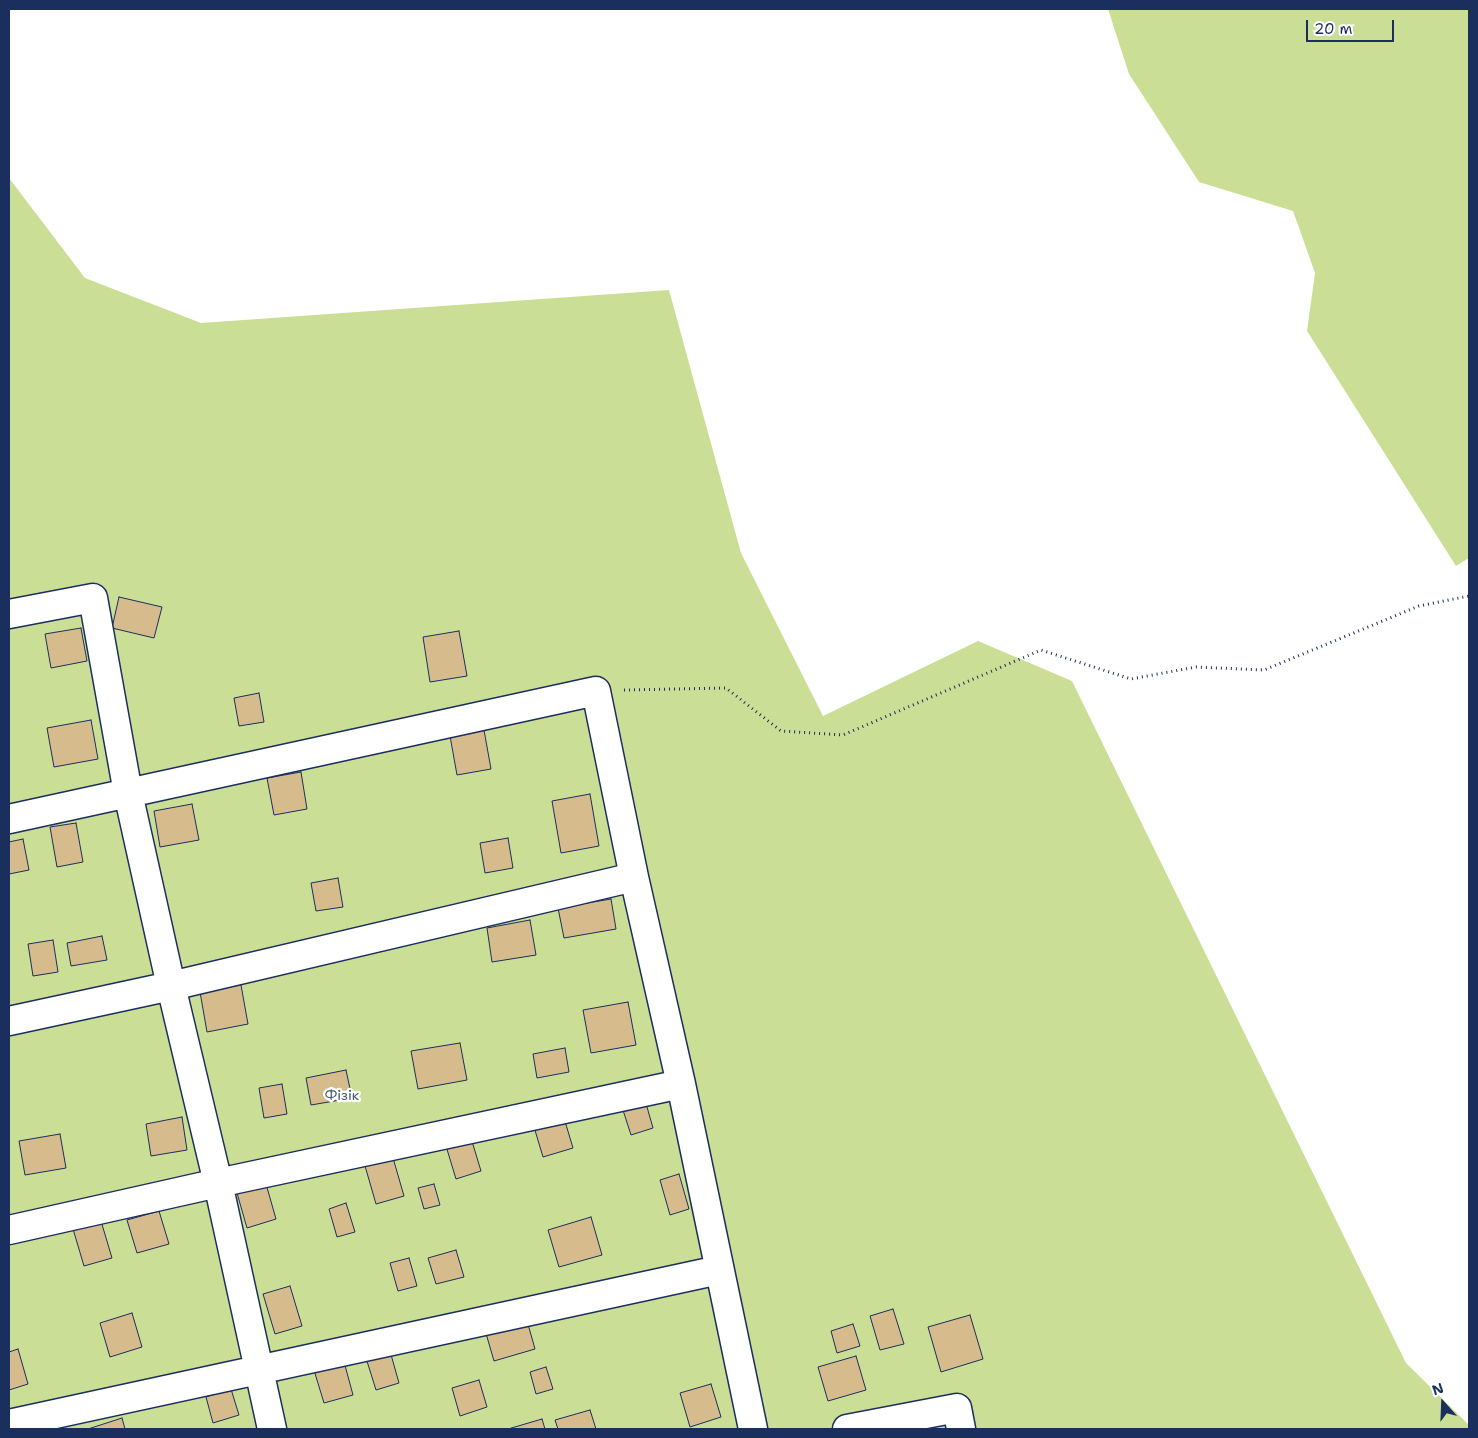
<!DOCTYPE html>
<html>
<head>
<meta charset="utf-8">
<style>
  body { margin:0 }
  #map { position:relative; width:1478px; height:1438px; overflow:hidden; background:#fff; font-family:"Shantell Sans",sans-serif }
  canvas { display:block }
  .frame { position:absolute; inset:0; border:10px solid #1b2f5e; pointer-events:none }
  .north { position:absolute; left:1418px; top:1378px; width:50px; height:50px; -webkit-text-stroke:4px #fff; paint-order:stroke; rotate:340deg; font-size:14px; font-weight:700; line-height:20px; text-align:center; color:#1b2f5e }
  .north::after { content:''; display:block; margin:auto; width:18px; height:22px; background:#1b2f5e; clip-path:polygon(50% 0,100% 100%,50% 72%,0 100%) }
  .scale { position:absolute; left:1306px; top:20px; width:88px; height:22px; box-sizing:border-box; border:2px solid #1b2f5e; border-top:0; padding-left:6px; font-size:15px; line-height:18px; white-space:nowrap; color:#1b2f5e; -webkit-text-stroke:4px #fff; paint-order:stroke }
</style>
</head>
<body>
<div id="map">
<canvas width="1478" height="1438"></canvas>
<div class="frame"></div>
<div class="north">N</div>
<div class="scale">20 m</div>
</div>
<script>
const g = document.querySelector('canvas').getContext('2d');
g.lineJoin = 'round';
function fillPath(path, color) { g.fillStyle = color; g.fill(path, 'evenodd'); }
const poly = rows => new Path2D(rows.map(r => 'M' + r).join(''));
function trace(path, color, width, dash) { g.strokeStyle = color; g.lineWidth = width; g.lineCap = dash ? 'butt' : 'round'; g.setLineDash(dash || []); g.stroke(path); }
function write(font, color, halo, rows, align = 'center') {
  g.font = font + ' "Shantell Sans",sans-serif'; g.lineWidth = 4.5; g.setLineDash([]); g.textBaseline = 'middle'; g.strokeStyle = halo; g.fillStyle = color; for (const [text, x, y, turn = 0] of rows) {
    g.save(); g.translate(x, y); g.rotate((+turn || 0) * Math.PI / 180); g.textAlign = isNaN(turn) ? turn : align; if (halo) g.strokeText(text, 0, 0); g.fillText(text, 0, 0); g.restore();
  }
}
fillPath(poly([
  [1108,9,1469,9,1469,558,1456,566,1307,331,1315,273,1293,211,1199,182,1129,74],
  [9,178,85,278,201,323,669,290,741,553,823,716,978,641,1072,681,1406,1363,1469,1425,1469,1429,9,1429]
]), '#cadf95');
const building = poly([
  [119,597,162,607,154,638,112,628,119,597],
  [81,628,87,661,51,668,45,634,81,628],
  [459,631,467,676,430,682,423,637,459,631],
  [259,693,264,722,239,726,234,698,259,693],
  [91,720,98,759,54,767,47,728,91,720],
  [484,730,491,769,457,775,450,736,484,730],
  [301,772,307,809,274,815,267,778,301,772],
  [590,794,599,846,561,853,552,801,590,794],
  [192,804,199,840,160,847,154,811,192,804],
  [76,823,83,862,57,867,50,827,76,823],
  [508,838,513,868,485,873,480,843,508,838],
  [23,839,29,870,9,874,9,842,23,839],
  [338,878,343,907,316,911,311,883,338,878],
  [611,899,616,929,564,938,558,908,611,899],
  [530,920,536,955,492,962,487,928,530,920],
  [102,936,107,960,71,966,67,943,102,936],
  [53,940,58,972,33,976,28,944,53,940],
  [241,985,248,1024,207,1032,200,992,241,985],
  [628,1002,636,1045,591,1053,583,1010,628,1002],
  [460,1043,467,1080,418,1089,411,1051,460,1043],
  [565,1048,569,1072,537,1078,533,1054,565,1048],
  [346,1070,352,1098,311,1105,306,1078,346,1070],
  [282,1084,287,1114,264,1118,259,1088,282,1084],
  [645,1100,653,1128,631,1135,622,1107,645,1100],
  [182,1117,187,1150,151,1156,146,1124,182,1117],
  [564,1118,573,1148,543,1157,534,1127,564,1118],
  [60,1134,66,1168,25,1175,19,1141,60,1134],
  [471,1138,481,1171,456,1179,446,1146,471,1138],
  [391,1151,404,1196,376,1204,363,1159,391,1151],
  [679,1174,689,1209,670,1215,660,1180,679,1174],
  [266,1184,276,1219,247,1228,237,1193,266,1184],
  [434,1184,440,1205,424,1209,418,1188,434,1184],
  [346,1203,355,1232,337,1237,329,1209,346,1203],
  [159,1211,169,1244,137,1253,127,1220,159,1211],
  [591,1217,602,1255,559,1267,548,1230,591,1217],
  [101,1221,112,1258,84,1266,73,1229,101,1221],
  [456,1250,464,1277,436,1284,428,1258,456,1250],
  [409,1258,417,1286,398,1291,390,1263,409,1258],
  [290,1286,302,1326,275,1334,263,1294,290,1286],
  [893,1309,904,1344,880,1350,870,1316,893,1309],
  [132,1313,142,1347,110,1357,100,1323,132,1313],
  [970,1315,983,1359,941,1372,928,1327,970,1315],
  [526,1317,535,1349,494,1361,485,1330,526,1317],
  [853,1324,860,1346,837,1353,831,1331,853,1324],
  [18,1349,28,1384,9,1390,9,1352,18,1349],
  [390,1351,399,1383,376,1390,366,1358,390,1351],
  [856,1356,866,1390,828,1401,818,1367,856,1356],
  [343,1358,353,1395,324,1403,313,1367,343,1358],
  [546,1367,553,1389,536,1394,530,1372,546,1367],
  [479,1380,487,1407,460,1416,452,1388,479,1380],
  [711,1384,721,1417,690,1427,680,1393,711,1384],
  [231,1389,239,1415,213,1423,206,1397,231,1389],
  [590,1410,596,1429,558,1429,555,1420,590,1410],
  [122,1418,125,1429,88,1429,122,1418],
  [542,1419,545,1429,508,1429,542,1419]
]);
fillPath(building, '#d6bc8c');
trace(building, '#1b2f5e', 1);
const minor = poly([
  [9,614,93,598,128,793,171,986,218,1183,272,1429],
  [9,819,596,691,634,877,681,1084,753,1429],
  [9,1021,171,986,634,877],
  [9,1230,218,1183,681,1084],
  [9,1424,719,1270],
  [847,1429,957,1408,961,1429]
]);
trace(minor, '#1b2f5e', 31);
trace(poly([
  [624,690,726,688,781,731,843,735,1041,650,1131,679,1196,667,1264,670,1419,606,1469,596]
]), '#1b2f5e', 3, [1, 4]);
trace(minor, '#fff', 28);
write('14px', '#475b6c', '#fff', [
  ["Фізік",342,1096]
]);
</script>
</body>
</html>
